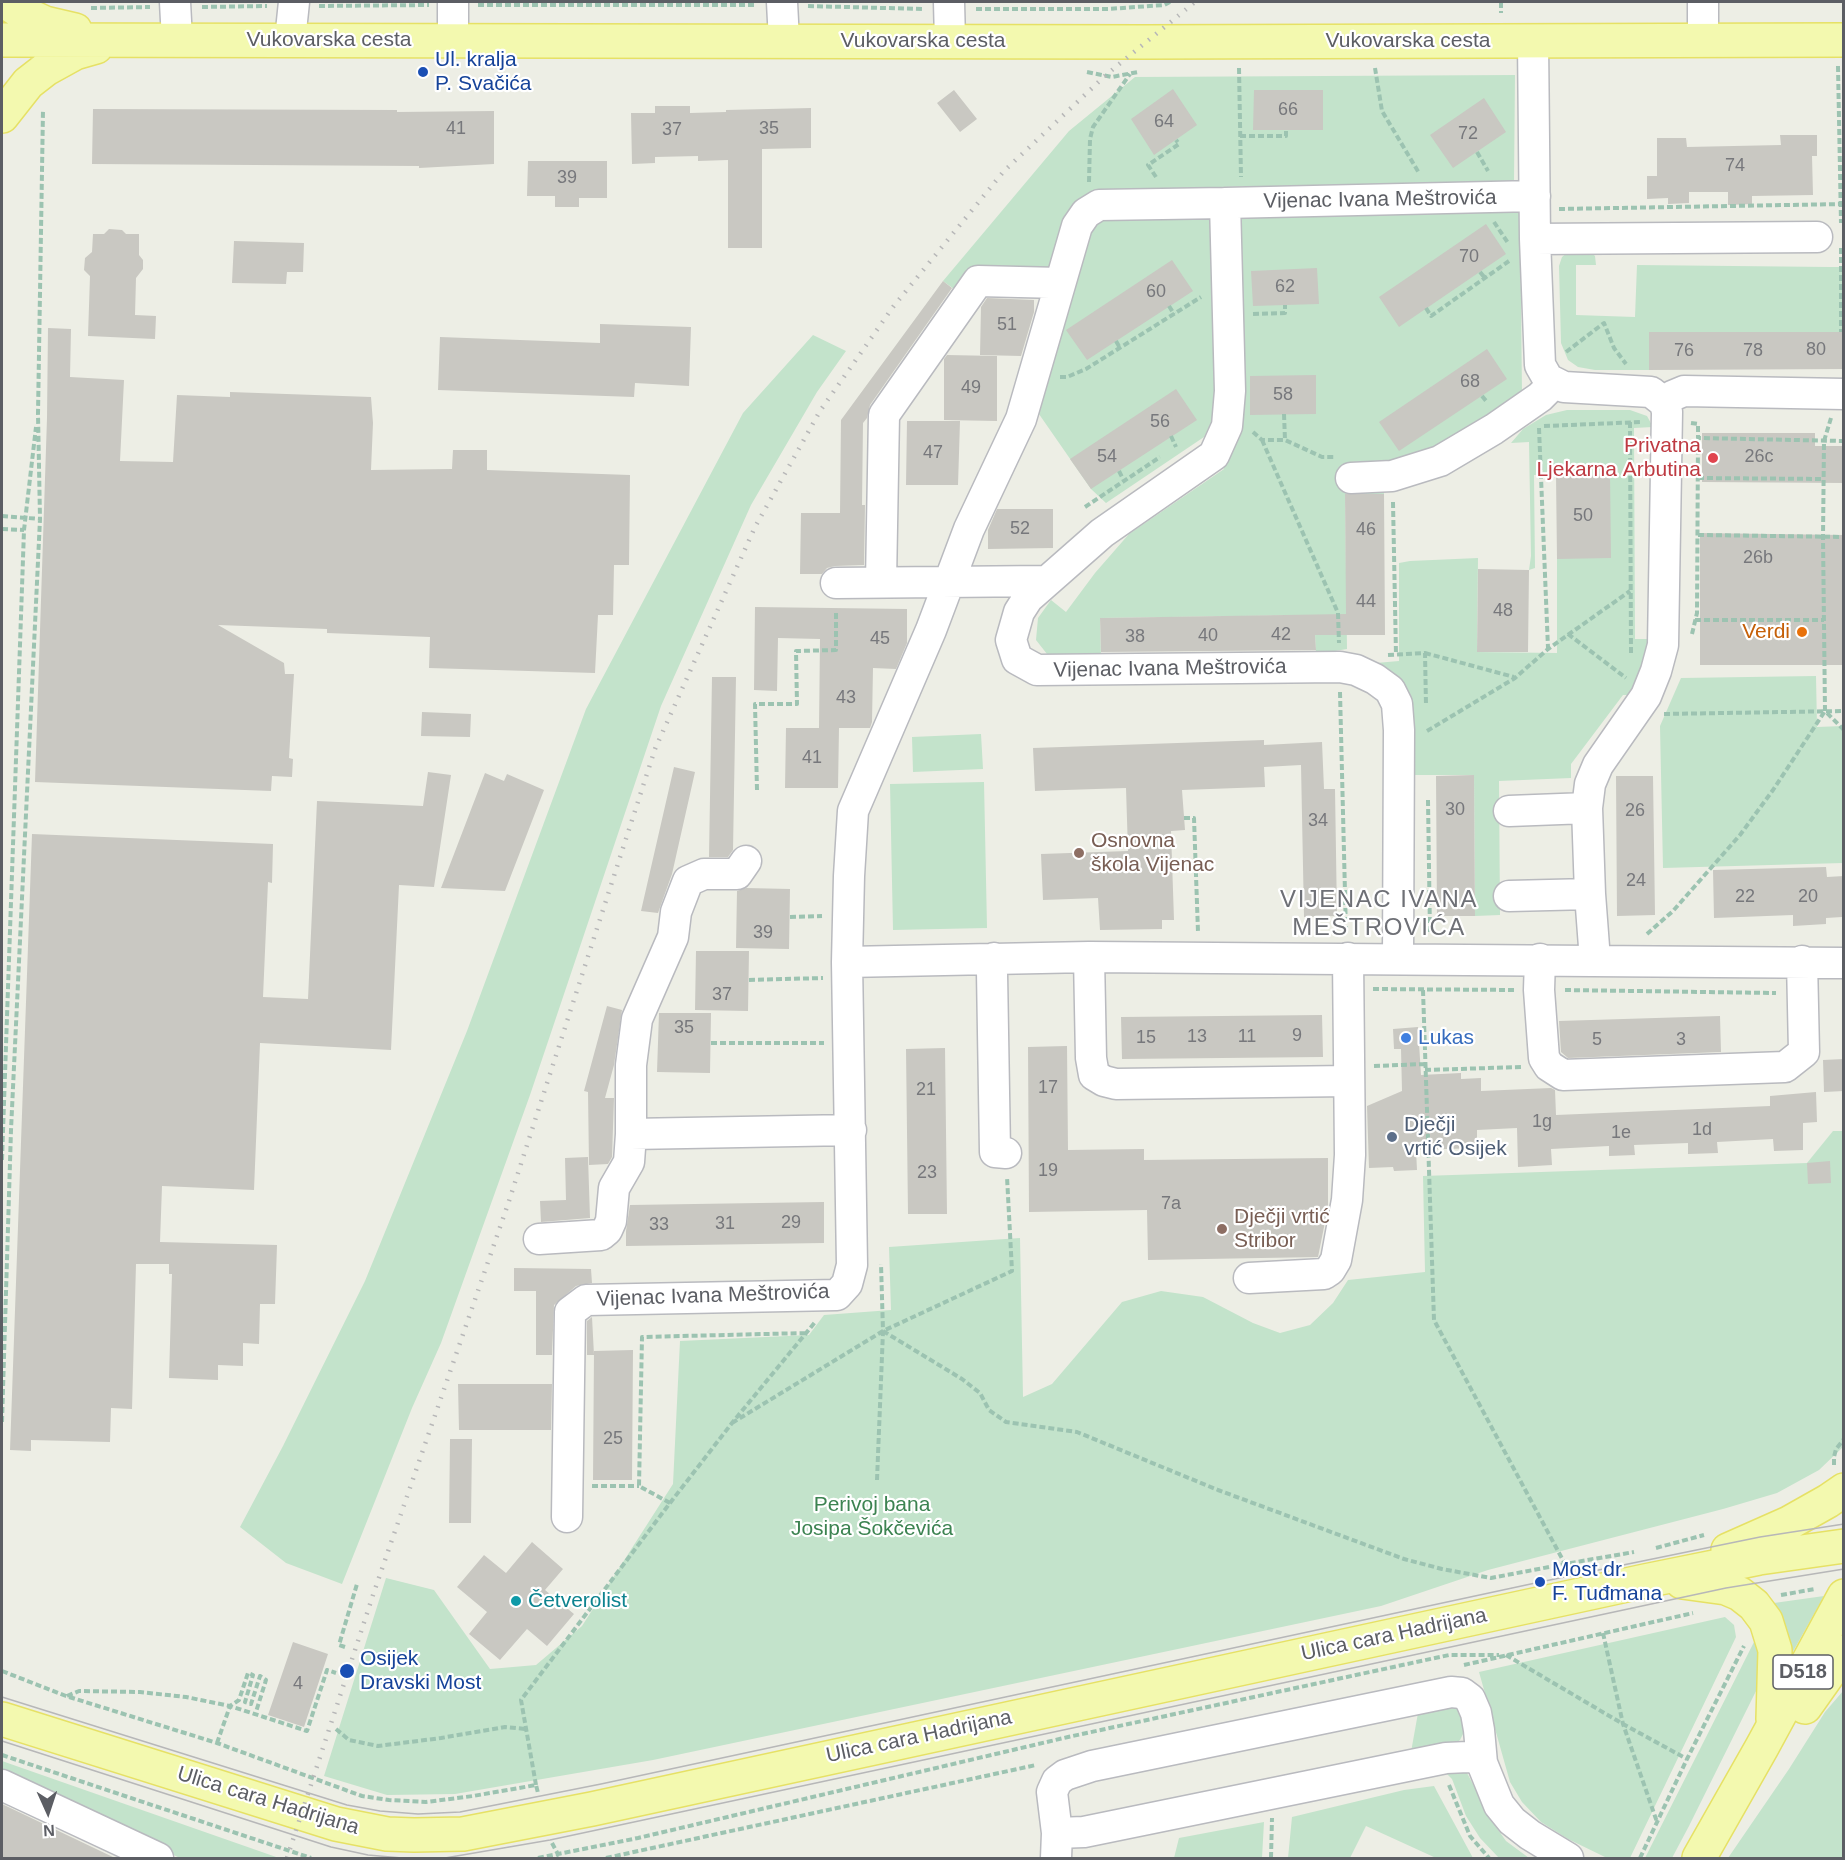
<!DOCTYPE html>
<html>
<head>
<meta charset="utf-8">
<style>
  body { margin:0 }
  #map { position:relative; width:1845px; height:1860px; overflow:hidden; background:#edeee5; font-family:Arial,sans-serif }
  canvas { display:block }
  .frame { position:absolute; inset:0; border:3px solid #5c5e64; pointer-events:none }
  .north { position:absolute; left:18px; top:1782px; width:60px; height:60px; -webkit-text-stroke:4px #fff; paint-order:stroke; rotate:177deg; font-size:16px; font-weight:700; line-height:24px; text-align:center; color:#5c5e64 }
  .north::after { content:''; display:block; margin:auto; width:21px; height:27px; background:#5c5e64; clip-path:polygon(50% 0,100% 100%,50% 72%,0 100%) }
</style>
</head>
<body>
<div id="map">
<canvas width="1845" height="1860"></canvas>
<div class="frame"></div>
<div class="north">N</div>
</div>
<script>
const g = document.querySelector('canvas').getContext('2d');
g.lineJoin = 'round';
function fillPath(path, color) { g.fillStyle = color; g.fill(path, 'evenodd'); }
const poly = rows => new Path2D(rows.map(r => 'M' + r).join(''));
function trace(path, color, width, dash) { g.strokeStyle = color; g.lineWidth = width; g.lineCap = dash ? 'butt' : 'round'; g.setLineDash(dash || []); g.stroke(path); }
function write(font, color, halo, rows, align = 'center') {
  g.font = font + ' Arial,sans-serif'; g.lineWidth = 4.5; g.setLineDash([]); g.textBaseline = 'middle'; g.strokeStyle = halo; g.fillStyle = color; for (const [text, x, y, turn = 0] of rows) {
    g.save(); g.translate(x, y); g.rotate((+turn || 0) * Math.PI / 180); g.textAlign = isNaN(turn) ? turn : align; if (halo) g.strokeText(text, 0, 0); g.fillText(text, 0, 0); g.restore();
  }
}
fillPath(poly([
  [1515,75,1514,182,1220,187,1099,193,1051,271,958,292,943,281,1069,131,1135,77],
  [1233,208,1520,208,1522,394,1420,459,1350,462,1348,483,1383,483,1384,494,1345,494,1347,649,1316,654,1314,615,1100,618,1101,657,1073,657,1047,654,1036,640,1038,618,1051,600,1066,612,1095,573,1129,534,1224,469,1219,459],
  [1210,210,1216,414,1204,437,1106,503,1091,489,1032,404,1097,214],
  [1588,249,1595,256,1596,265,1576,265,1576,315,1635,317,1637,265,1830,267,1843,267,1843,328,1841,332,1649,332,1649,370,1595,370,1578,367,1568,360,1561,343,1559,266,1562,257,1568,252],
  [813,335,846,351,817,392,751,505,661,706,530,1095,441,1343,412,1408,342,1584,286,1563,240,1527,283,1446,365,1281,467,1031,586,709,743,413],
  [1567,410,1630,410,1647,416,1653,427,1634,428,1635,639,1651,639,1634,695,1623,695,1571,764,1571,778,1499,781,1500,915,1475,916,1474,775,1414,775,1414,742,1406,690,1395,674,1376,663,1399,661,1399,563,1410,561,1478,558,1477,652,1557,653,1557,559,1609,474,1534,475,1535,568,1529,570,1531,556,1529,442,1511,443,1523,429,1546,415],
  [1816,676,1817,727,1843,726,1843,863,1663,868,1660,726,1681,678],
  [981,734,983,769,913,772,912,737],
  [984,782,987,928,893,930,890,784],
  [1833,1131,1843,1131,1843,1447,1819,1470,1777,1493,1723,1509,1488,1570,1381,1606,653,1760,455,1794,387,1795,324,1776,386,1578,434,1590,490,1669,536,1665,582,1626,673,1484,680,1341,809,1335,824,1315,891,1310,889,1247,1020,1238,1023,1397,1052,1384,1122,1302,1161,1291,1203,1297,1253,1323,1280,1333,1310,1325,1333,1303,1348,1280,1425,1272,1423,1176,1807,1163],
  [1824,1596,1790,1657,1768,1610,1774,1603],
  [1725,1617,1734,1625,1736,1637,1630,1858,1607,1858,1568,1839,1541,1822,1522,1802,1510,1782,1479,1672],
  [1754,1642,1758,1648,1761,1663,1759,1685,1689,1826,1672,1858,1645,1858],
  [1843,1691,1843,1858,1728,1858,1789,1769,1825,1712],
  [1454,1705,1460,1710,1464,1721,1464,1732,1460,1740,1454,1745,1411,1752,1418,1713],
  [2,1761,279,1858,180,1858,2,1775],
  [1466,1771,1494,1824,1506,1841,1529,1858,1499,1858,1480,1838,1466,1816,1452,1779,1446,1773],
  [1434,1786,1473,1858,1436,1858,1366,1826,1350,1858,1288,1858,1292,1817,1404,1790],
  [1264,1822,1262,1858,1174,1858,1179,1838]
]), '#c3e3cb');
fillPath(poly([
  [1173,89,1197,125,1154,155,1131,119],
  [954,90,977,119,960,132,937,103],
  [1254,90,1323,90,1323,130,1253,130],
  [1484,98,1506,132,1453,168,1430,135],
  [655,106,690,106,690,113,726,112,726,110,811,108,811,148,762,149,762,248,728,248,728,160,698,161,698,156,655,157,655,163,632,164,631,113,655,113],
  [93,109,397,110,397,112,494,111,494,164,419,168,419,166,92,164],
  [1780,135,1817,135,1817,156,1812,156,1813,195,1752,196,1752,204,1728,205,1728,192,1689,192,1689,203,1668,204,1668,198,1647,199,1647,176,1657,176,1657,138,1686,138,1687,147,1781,145],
  [528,161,607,161,607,198,579,198,579,207,555,207,555,196,527,196],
  [1486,224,1506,254,1399,327,1379,297],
  [109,229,122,230,126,234,139,234,139,255,143,260,143,269,136,278,135,315,156,316,155,339,88,336,90,276,84,270,85,258,92,252,93,234,104,234],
  [234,241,304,243,303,272,287,272,286,284,232,283],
  [1172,260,1193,291,1087,360,1066,330],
  [1317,268,1319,304,1253,306,1251,271],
  [943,281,952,288,870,405,867,418,863,423,862,505,865,505,864,565,835,566,827,568,822,574,800,574,801,513,840,513,841,420],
  [987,298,1034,300,1034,312,1021,356,980,355,981,307],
  [600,324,691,327,689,386,635,383,634,397,438,390,440,337,600,343],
  [48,328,71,329,70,377,124,380,120,461,173,462,177,395,230,397,230,392,371,397,373,423,371,470,452,469,453,450,487,450,487,470,630,475,629,565,614,565,613,615,598,615,595,673,429,668,430,637,327,633,327,629,218,625,284,663,285,674,294,674,289,758,293,759,292,777,272,776,271,791,35,782,47,418],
  [1649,332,1844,332,1844,369,1649,370],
  [1487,349,1507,379,1399,451,1379,422],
  [947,355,997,356,997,421,944,420,944,359],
  [1316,375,1316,414,1250,415,1250,376],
  [1176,389,1197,420,1091,489,1070,459],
  [907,421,960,421,958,485,906,485],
  [1702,433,1815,433,1815,446,1844,446,1844,483,1702,482],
  [1610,474,1611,558,1557,559,1556,475],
  [1345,494,1384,494,1385,635,1315,635,1316,650,1101,652,1100,618,1346,614],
  [997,509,1053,509,1053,548,988,549,988,530],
  [1700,533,1844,535,1844,665,1700,665],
  [1478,569,1529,570,1528,652,1477,652],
  [755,607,907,609,907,643,896,669,873,668,872,722,870,728,839,728,838,788,785,788,786,728,819,728,820,639,778,638,777,691,754,690],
  [712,677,736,677,733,850,728,857,709,857],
  [422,712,471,714,470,737,421,736],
  [1264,740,1264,745,1322,742,1324,789,1335,789,1337,916,1304,917,1301,765,1264,767,1265,787,1182,790,1185,830,1171,831,1174,920,1162,920,1162,929,1100,930,1098,898,1043,900,1041,854,1128,851,1126,788,1035,791,1033,748],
  [674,767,695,772,672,874,658,913,641,911],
  [428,772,451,775,434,887,399,885,391,1050,260,1043,254,1190,162,1186,160,1242,277,1245,275,1304,260,1304,259,1344,243,1343,243,1366,218,1365,218,1380,169,1378,172,1274,169,1274,169,1264,136,1264,132,1409,111,1408,110,1442,31,1440,31,1451,10,1450,32,834,273,844,272,883,268,882,263,997,308,999,317,801,423,806],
  [485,773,504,781,507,774,544,790,505,891,441,888],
  [1474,775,1475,916,1437,916,1436,776],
  [1616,776,1653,776,1655,915,1617,916],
  [1826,867,1827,877,1844,876,1842,917,1826,918,1826,924,1793,926,1793,915,1714,918,1713,870],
  [746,888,790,889,789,949,736,948,737,891],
  [696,951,749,951,748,1011,695,1010],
  [607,1006,622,1010,614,1065,605,1098,614,1098,612,1157,608,1164,589,1165,588,1092,584,1091],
  [659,1013,711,1013,710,1073,657,1072],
  [1322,1015,1323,1057,1122,1059,1121,1017],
  [1720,1016,1721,1052,1568,1058,1561,1052,1559,1021],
  [1418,1027,1421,1075,1461,1073,1461,1079,1481,1078,1481,1091,1551,1088,1555,1090,1556,1115,1770,1106,1770,1096,1816,1092,1817,1122,1803,1123,1803,1150,1774,1151,1773,1139,1717,1142,1718,1153,1688,1154,1688,1143,1634,1145,1635,1155,1609,1156,1609,1146,1551,1149,1552,1165,1518,1167,1517,1128,1477,1130,1477,1148,1416,1150,1417,1170,1394,1171,1393,1167,1369,1168,1367,1106,1402,1091,1401,1049,1394,1049,1393,1029],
  [1067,1046,1068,1150,1144,1149,1144,1160,1328,1158,1328,1207,1318,1257,1148,1260,1147,1210,1029,1212,1028,1047],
  [945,1048,947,1214,908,1214,906,1049],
  [1844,1059,1844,1091,1824,1092,1823,1060],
  [588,1157,590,1218,541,1222,540,1201,566,1200,565,1158],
  [1830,1161,1831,1183,1808,1184,1807,1163],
  [824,1202,824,1243,626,1246,626,1231,630,1205],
  [514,1268,591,1269,592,1283,576,1286,554,1305,552,1355,536,1355,536,1291,514,1291],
  [592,1317,594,1355,587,1355,587,1321],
  [633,1350,632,1480,593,1480,594,1351],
  [458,1384,552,1384,551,1430,459,1430],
  [450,1439,472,1439,471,1523,449,1523],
  [532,1542,563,1569,545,1590,574,1614,547,1646,527,1629,500,1660,469,1634,487,1612,457,1587,484,1555,506,1573],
  [293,1642,328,1654,304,1727,268,1715],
  [2,1804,115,1858,2,1858]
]), '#c9c8c2');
const minor = poly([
  [175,2,177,40],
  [453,2,453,41],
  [782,2,784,41],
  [949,2,950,41],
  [1703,2,1703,40],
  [290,40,294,2],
  [1533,41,1535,239,1540,365,1548,379,1564,387,1651,392,1665,403,1667,412,1663,645,1656,671,1646,696,1598,765,1590,784,1587,808,1590,894,1595,960],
  [1535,239,1817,237],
  [1665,403,1672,396,1684,391,1844,394],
  [1351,478,1392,476,1440,461,1494,429,1540,397,1554,383],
  [881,582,884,415,978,281,1060,283],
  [836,583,1047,581],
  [1509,811,1587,808],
  [1509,896,1590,894],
  [1089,957,1091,1058,1094,1075,1104,1081,1116,1084,1349,1081],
  [994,958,992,972,995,1152,1006,1153],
  [1398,959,1399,730,1397,704,1390,690,1375,679,1356,670,1340,667,1037,670,1017,659,1011,640,1019,612,1028,598,1102,533,1214,455,1227,426,1230,391,1225,203,1535,196],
  [1540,959,1539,990,1544,1058,1549,1066,1563,1075,1785,1067,1804,1052,1802,961],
  [847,962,1089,957,1844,963],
  [631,1134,631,1065,637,1019,673,937,676,912,688,881,704,874,737,874,746,861],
  [539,1239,601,1235,607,1230,611,1221,614,1188,629,1162,631,1134,851,1130],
  [1249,1278,1324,1274,1330,1270,1336,1260,1347,1200,1350,1155,1348,958],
  [567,1517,570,1312,586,1300,837,1295,847,1284,852,1265,847,962,849,876,853,811,931,630,969,529,1021,419,1077,226,1086,213,1099,205,1225,203],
  [2,1785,158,1858],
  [1057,1833,1084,1832,1446,1758,1468,1757,1475,1758,1482,1763],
  [1056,1858,1057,1833,1052,1792,1057,1781,1065,1775,1092,1766,1451,1692,1462,1693,1470,1699,1476,1713,1479,1730,1482,1763,1499,1805,1512,1821,1530,1835,1568,1858]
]);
const major = poly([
  [6,2,19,11,45,23,75,30],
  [2,40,1144,42,1844,40],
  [2,116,28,83,46,69,75,53,96,47],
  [1728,1550,1789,1523,1828,1501,1844,1490],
  [1682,1582,1726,1588,1740,1594,1754,1605,1766,1621,1775,1650,1773,1719],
  [1805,1707,1844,1652],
  [2,1719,336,1824,387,1834,414,1835,463,1834,592,1809,1645,1581,1759,1558,1844,1546],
  [1699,1858,1762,1747,1844,1596]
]);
trace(minor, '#b9babf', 33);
trace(major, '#e6e165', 36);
trace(poly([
  [1501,2,1501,13],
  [478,5,756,5],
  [319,6,429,5],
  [808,6,923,9],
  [202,7,267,6],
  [91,8,150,7],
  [976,9,1108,9,1164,5,1170,2],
  [1838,66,1841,223],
  [1239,68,1241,177],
  [1375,68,1382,111,1419,173],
  [1087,72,1112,77,1138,72],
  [1240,136,1286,136,1286,130],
  [1477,152,1488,171],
  [1156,177,1148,165,1179,144,1176,140],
  [1089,182,1090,139,1093,127,1130,74],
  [1559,209,1844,204],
  [1494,222,1508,243],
  [1841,248,1841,332],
  [1480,272,1485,278],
  [1169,306,1174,314],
  [1426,308,1431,316,1509,261],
  [1253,314,1285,313,1285,305],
  [1116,341,1120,348],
  [1566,352,1604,323,1614,348,1626,364],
  [1060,377,1067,377,1086,369,1201,297],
  [1482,396,1487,402],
  [1284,414,1285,440],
  [1831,418,1824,441,1823,537,1825,711,1844,730],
  [1630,422,1631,653],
  [1691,423,1698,424,1698,438,1844,441],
  [1544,426,1641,422],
  [1539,428,1548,648],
  [1253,432,1262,440,1285,440,1322,457,1335,457],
  [1171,436,1176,447],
  [1262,440,1338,613,1339,643],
  [1119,471,1124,481],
  [1698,478,1824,479],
  [1393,502,1396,655],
  [1085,507,1160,457],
  [2,516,40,519],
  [2,529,24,530],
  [1698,535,1844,537],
  [1695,620,1824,620],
  [1568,634,1626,678],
  [1692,634,1697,613,1698,438],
  [1425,653,1514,677],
  [1388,655,1425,653,1426,705],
  [1340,692,1346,933],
  [1664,714,1844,711],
  [1427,731,1515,678,1548,649,1630,591],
  [757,790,755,704,797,704,796,651,836,650,836,610],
  [1428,800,1430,933],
  [1184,818,1194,818,1198,932],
  [790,917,822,916],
  [1647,934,1673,911,1740,835,1773,790,1825,711],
  [749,980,823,978],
  [1373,989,1515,990],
  [1423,990,1434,1320,1565,1564,1634,1552],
  [1565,990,1776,993],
  [711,1043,824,1043],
  [1374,1066,1425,1064],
  [1425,1070,1522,1067],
  [2,1160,24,530,36,427],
  [883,1331,962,1379,980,1393,989,1410,1006,1422,1077,1432,1218,1490,1404,1559,1442,1569,1491,1578,1565,1564],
  [2,1422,11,1130,40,519,38,414,43,110],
  [732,1423,883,1331,1012,1271,1007,1177],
  [1834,1465,1834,1457,1836,1449,1844,1439],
  [877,1480,883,1331,881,1264],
  [592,1486,639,1486],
  [670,1503,639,1486,642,1337,806,1333],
  [1656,1548,1704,1535],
  [1781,1595,1815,1589],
  [1603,1633,1623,1724,1657,1822],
  [345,1647,339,1645,357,1584],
  [1506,1655,1623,1724,1687,1759],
  [1464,1665,1693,1613],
  [2,1671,66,1696,217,1743,362,1796,389,1800,426,1802,473,1796,536,1785,538,1793],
  [67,1696,79,1691,140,1692,186,1697,230,1706,307,1731,327,1670,336,1673],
  [336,1729,349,1740,378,1746,441,1738,505,1727,526,1729],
  [217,1743,230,1706,239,1700,248,1673,253,1675,245,1702,251,1704,260,1676,266,1680,255,1715],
  [2,1755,311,1858],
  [536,1785,521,1700,670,1503,732,1423,816,1321],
  [1449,1785,1470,1836,1489,1858],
  [552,1843,560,1858],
  [538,1858,638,1838,1068,1737,1449,1655,1499,1655],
  [606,1858,1036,1765],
  [1271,1858,1272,1818],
  [1640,1858,1687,1759,1744,1646]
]), '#9cc3b1', 4, [6, 3]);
trace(minor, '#fff', 30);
trace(major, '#f3f9af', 33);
trace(poly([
  [2,1697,347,1805,380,1811,418,1814,460,1812,601,1784,1540,1582,1760,1537,1844,1524],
  [2,1741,331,1847,368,1855,402,1858],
  [445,1858,550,1840,1726,1588,1844,1569]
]), '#b7b7b8', 1.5);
trace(poly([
  [287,1858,374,1592,508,1204,655,749,755,527,820,411,893,307,1004,171,1106,75,1195,2]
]), '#b7b7b8', 4.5, [1.5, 8]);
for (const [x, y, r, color] of [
  [423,72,6,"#1a4fb4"],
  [1713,458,6,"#e0444e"],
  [1802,632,6,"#e8710a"],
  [1079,853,6,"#8d6e63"],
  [1406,1038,6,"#3f7fe0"],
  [1392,1137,6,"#5c6f8a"],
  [1222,1229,6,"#8d6e63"],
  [1540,1582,6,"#1a4fb4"],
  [516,1601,6,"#0f9aa8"],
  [347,1671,8,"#1a4fb4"]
]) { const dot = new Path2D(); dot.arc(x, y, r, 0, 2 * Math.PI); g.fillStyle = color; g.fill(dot); trace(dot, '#fff', 2); }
write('18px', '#77787c', null, [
  ["66",1288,110],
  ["64",1164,122],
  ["41",456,129],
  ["35",769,129],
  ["37",672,130],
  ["72",1468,134],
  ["74",1735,166],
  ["39",567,178],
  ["70",1469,257],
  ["62",1285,287],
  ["60",1156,292],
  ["51",1007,325],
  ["80",1816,350],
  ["76",1684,351],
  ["78",1753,351],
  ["68",1470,382],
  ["49",971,388],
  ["58",1283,395],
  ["56",1160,422],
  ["47",933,453],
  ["54",1107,457],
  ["26c",1759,457],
  ["50",1583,516],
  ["52",1020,529],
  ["46",1366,530],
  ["26b",1758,558],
  ["44",1366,602],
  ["48",1503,611],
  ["42",1281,635],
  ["40",1208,636],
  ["38",1135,637],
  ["45",880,639],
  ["43",846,698],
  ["41",812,758],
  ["30",1455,810],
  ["26",1635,811],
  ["34",1318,821],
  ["24",1636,881],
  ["22",1745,897],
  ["20",1808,897],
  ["39",763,933],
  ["37",722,995],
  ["35",684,1028],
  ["9",1297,1036],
  ["13",1197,1037],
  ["11",1247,1037],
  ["15",1146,1038],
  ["5",1597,1040],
  ["3",1681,1040],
  ["17",1048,1088],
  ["21",926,1090],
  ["1g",1542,1122],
  ["1d",1702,1130],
  ["1e",1621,1133],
  ["19",1048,1171],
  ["23",927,1173],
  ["7a",1171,1204],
  ["29",791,1223],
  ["31",725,1224],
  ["33",659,1225],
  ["25",613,1439],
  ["4",298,1684]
]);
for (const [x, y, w] of [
  [1803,1672,60]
]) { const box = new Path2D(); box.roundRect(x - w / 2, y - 17, w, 34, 4.5); g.fillStyle = '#fff'; g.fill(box); trace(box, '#5c5e64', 1.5); }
write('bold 20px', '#5c5e64', null, [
  ["D518",1803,1672]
]);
write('21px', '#5c5e64', '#fff', [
  ["Vukovarska cesta",329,40],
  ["Vukovarska cesta",923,41],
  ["Vukovarska cesta",1408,41],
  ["Vijenac Ivana Meštrovića",1380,200,-1],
  ["Vijenac Ivana Meštrovića",1170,669,-1],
  ["Vijenac Ivana Meštrovića",713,1296,-2],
  ["Ulica cara Hadrijana",1394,1635,-12],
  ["Ulica cara Hadrijana",919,1737,-12],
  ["Ulica cara Hadrijana",268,1801,17]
]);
write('21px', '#164399', '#fff', [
  ["Ul. kralja",435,60],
  ["P. Svačića",435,84],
  ["Most dr.",1552,1570],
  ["F. Tuđmana",1552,1594],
  ["Osijek",360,1659],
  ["Dravski Most",360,1683]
], 'left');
write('21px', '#be3a42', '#fff', [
  ["Privatna",1701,446],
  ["Ljekarna Arbutina",1701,470]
], 'right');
write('21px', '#c56008', '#fff', [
  ["Verdi",1790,632]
], 'right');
write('21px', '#785e54', '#fff', [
  ["Osnovna",1091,841],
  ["škola Vijenac",1091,865],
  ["Dječji vrtić",1234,1217],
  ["Stribor",1234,1241]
], 'left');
write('21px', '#366cbe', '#fff', [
  ["Lukas",1418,1038]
], 'left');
write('21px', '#4e5e75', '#fff', [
  ["Dječji",1404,1125],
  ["vrtić Osijek",1404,1149]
], 'left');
write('21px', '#3c8351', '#fff', [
  ["Perivoj bana",872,1505],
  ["Josipa Šokčevića",872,1529]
]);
write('21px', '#0d838f', '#fff', [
  ["Četverolist",528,1601]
], 'left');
g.letterSpacing = '1.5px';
write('24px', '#6e7076', '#fff', [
  ["VIJENAC IVANA",1379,900],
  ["MEŠTROVIĆA",1379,928]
]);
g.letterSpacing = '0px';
</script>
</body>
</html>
